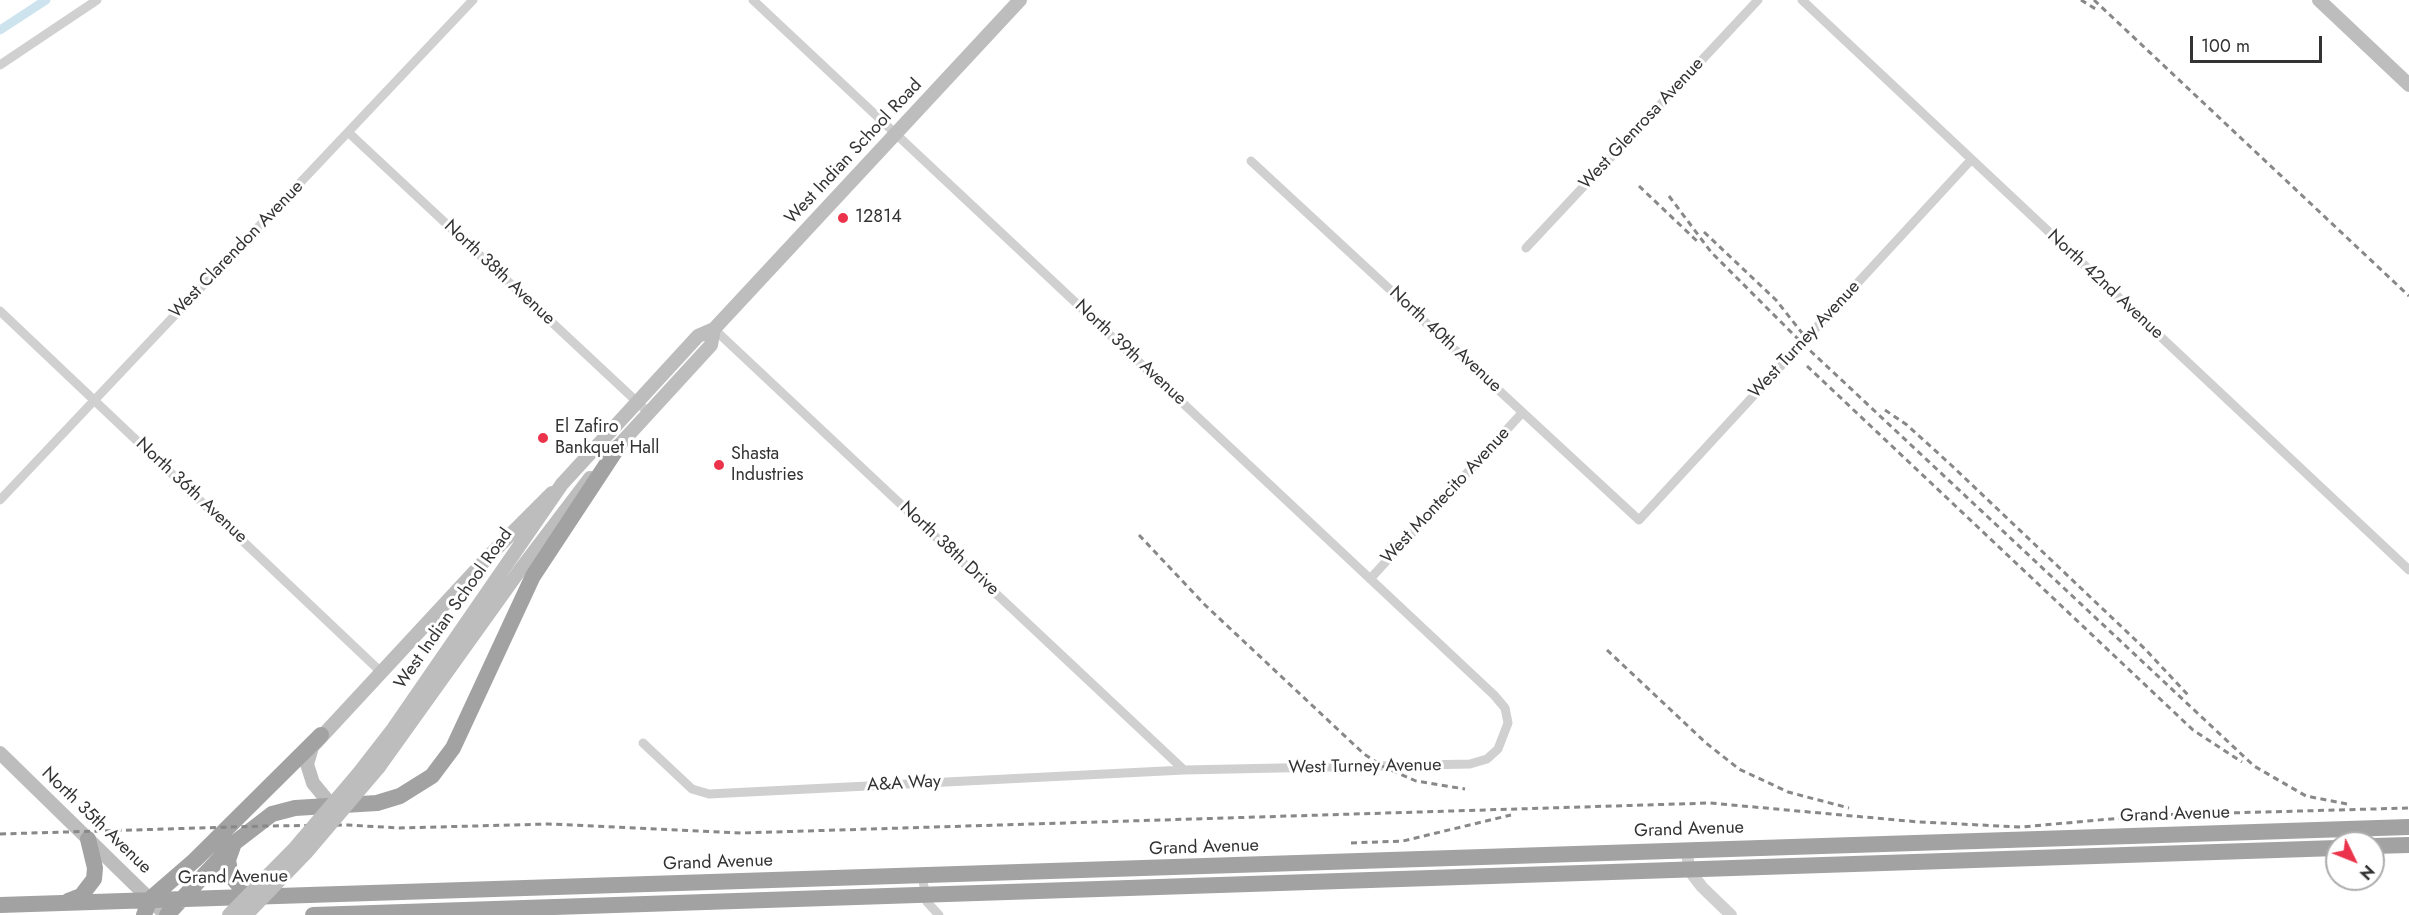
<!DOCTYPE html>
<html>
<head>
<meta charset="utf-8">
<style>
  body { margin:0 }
  #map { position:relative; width:2409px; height:915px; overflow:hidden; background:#fff; font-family:Jost,sans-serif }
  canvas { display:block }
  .north { position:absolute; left:2325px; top:831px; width:60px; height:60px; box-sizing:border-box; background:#fff; border:2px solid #adadad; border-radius:50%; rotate:133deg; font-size:16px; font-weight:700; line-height:24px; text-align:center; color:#333 }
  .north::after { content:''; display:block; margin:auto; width:21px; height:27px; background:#eb334b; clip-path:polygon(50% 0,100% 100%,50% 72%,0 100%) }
  .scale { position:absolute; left:2190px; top:36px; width:132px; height:27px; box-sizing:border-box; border:3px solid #333; border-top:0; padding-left:8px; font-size:18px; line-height:21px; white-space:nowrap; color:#333; -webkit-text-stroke:4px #fff; paint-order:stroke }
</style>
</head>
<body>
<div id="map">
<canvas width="2409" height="915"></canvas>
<div class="north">N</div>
<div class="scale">100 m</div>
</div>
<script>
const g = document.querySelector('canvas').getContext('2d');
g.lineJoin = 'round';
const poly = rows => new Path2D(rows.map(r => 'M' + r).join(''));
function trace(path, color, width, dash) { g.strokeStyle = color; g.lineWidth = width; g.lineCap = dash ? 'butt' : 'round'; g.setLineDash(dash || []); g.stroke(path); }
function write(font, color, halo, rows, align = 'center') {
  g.font = font + ' Jost,sans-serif'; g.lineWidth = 6; g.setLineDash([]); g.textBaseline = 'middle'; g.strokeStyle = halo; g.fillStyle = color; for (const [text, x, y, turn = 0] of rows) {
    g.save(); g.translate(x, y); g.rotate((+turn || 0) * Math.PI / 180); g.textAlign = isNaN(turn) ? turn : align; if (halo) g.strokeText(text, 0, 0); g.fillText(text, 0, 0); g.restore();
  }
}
trace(poly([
  [0,30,46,0]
]), '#cde4ef', 9);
trace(poly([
  [1802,0,2409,570],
  [0,65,97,0],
  [349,133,649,413],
  [1251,161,1639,520,1970,161],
  [1526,248,1758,0],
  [0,311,381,672],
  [714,329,1184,770],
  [0,500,473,0],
  [1370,579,1522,413],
  [643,743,692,789,709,794,1184,770,1470,764,1487,759,1498,749,1508,723,1505,708,1494,695,753,0],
  [922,876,927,902,939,915]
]), '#d0d0d0', 9);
trace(poly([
  [1687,851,1689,870,1702,887,1731,915]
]), '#d0d0d0', 12);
trace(poly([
  [2319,0,2409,85],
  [611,454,711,345,714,329],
  [0,753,166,915],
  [379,767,520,570,590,478],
  [358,774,393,729,562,484,698,336,714,329,1020,0],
  [340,806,327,800,313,783,307,764,312,747,490,555,552,493]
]), '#bdbdbd', 14);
trace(poly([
  [233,846,228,860,231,876,241,888,257,893],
  [2373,846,2409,845],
  [68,901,81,896,94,879,95,868,88,839],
  [0,905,2409,827],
  [144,915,150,899,195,860,321,735],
  [167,915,233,844,272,814,295,808,377,803,400,796,432,776,453,748,533,576,618,447],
  [313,915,2337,848]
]), '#a2a2a2', 16);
trace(poly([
  [2081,0,2099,11],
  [2094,0,2409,296],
  [1639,186,1698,242],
  [1669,196,1711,252,1802,343,2254,766,2306,796,2347,804],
  [1704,232,1776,300,1802,333],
  [1807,366,2193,730,2242,762],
  [1885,410,1907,425,1950,464,2145,649,2188,695],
  [1139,535,1205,605,1364,754,1384,767,1416,781,1465,789],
  [1607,650,1706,743,1739,769,1788,792,1849,808],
  [0,834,265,826,348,825,399,828,549,824,741,833,1710,803,1919,822,2021,827,2155,815,2409,808],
  [1351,843,1403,841,1511,815]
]), '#888', 3, [6, 4.5]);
trace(poly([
  [229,915,294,849,358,774],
  [246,915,306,853,379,767]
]), '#bdbdbd', 14);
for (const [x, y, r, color] of [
  [843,218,6,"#eb334b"],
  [543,438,6,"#eb334b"],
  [719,465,6,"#eb334b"]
]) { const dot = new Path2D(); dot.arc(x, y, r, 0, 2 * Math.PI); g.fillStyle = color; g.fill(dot); trace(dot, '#fff', 2); }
write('18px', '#333', '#fff', [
  ["West Glenrosa Avenue",1642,124,-47],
  ["West Indian School Road",854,152,-47],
  ["West Clarendon Avenue",237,250,-46],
  ["North 38th Avenue",499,273,43],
  ["North 42nd Avenue",2105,285,43],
  ["North 40th Avenue",1445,340,43],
  ["West Turney Avenue",1805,340,-47],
  ["North 39th Avenue",1130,353,43],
  ["North 36th Avenue",191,491,43],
  ["West Montecito Avenue",1446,496,-47],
  ["North 38th Drive",949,549,43],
  ["West Indian School Road",454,609,-55],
  ["West Turney Avenue",1365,767,-1],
  ["A&A Way",904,784,-3],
  ["Grand Avenue",2175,815,-2],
  ["North 35th Avenue",96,821,44],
  ["Grand Avenue",1689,830,-2],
  ["Grand Avenue",1204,848,-2],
  ["Grand Avenue",718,863,-2],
  ["Grand Avenue",233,878,-1]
]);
write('18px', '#333', '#fff', [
  ["12814",855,218],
  ["El Zafiro",555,428],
  ["Bankquet Hall",555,449],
  ["Shasta",731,455],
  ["Industries",731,476]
], 'left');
</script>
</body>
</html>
